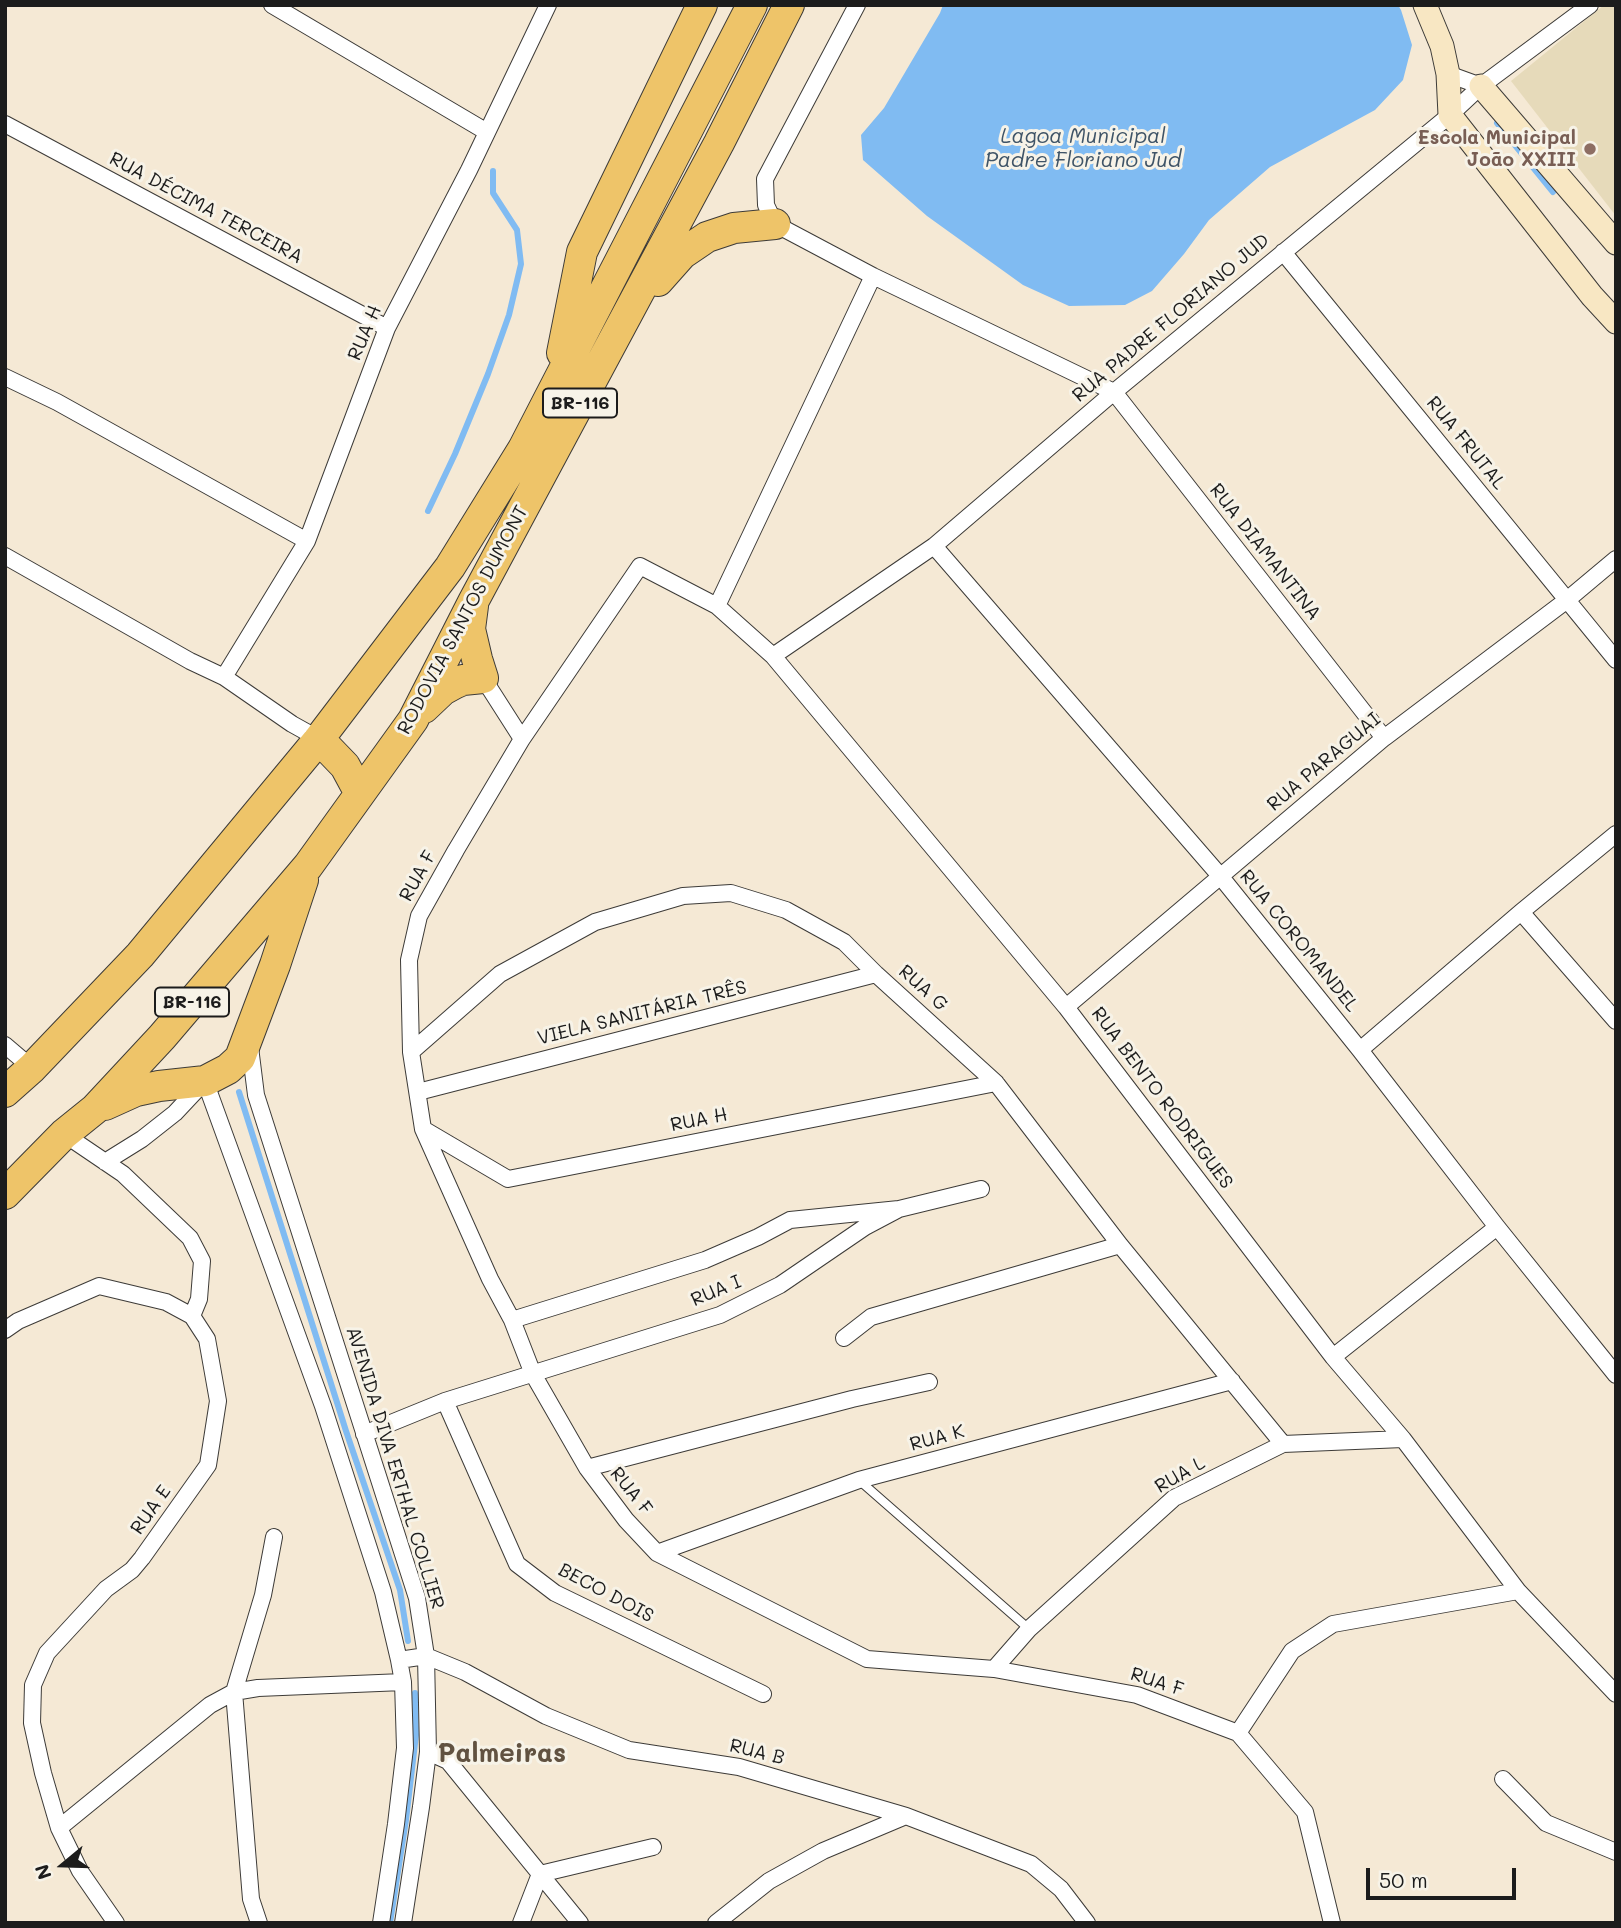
<!DOCTYPE html>
<html>
<head>
<meta charset="utf-8">
<style>
  body { margin:0 }
  #map { position:relative; width:1621px; height:1928px; overflow:hidden; background:#f5e9d5; font-family:Mali,sans-serif }
  canvas { display:block }
  .frame { position:absolute; inset:0; border:7px solid #1c1c1c; pointer-events:none }
  .north { position:absolute; left:28px; top:1830px; width:70px; height:70px; -webkit-text-stroke:5px #f7f3e8; paint-order:stroke; rotate:251deg; font-size:19px; font-weight:700; line-height:28px; text-align:center; color:#1c1c1c }
  .north::after { content:''; display:block; margin:auto; width:24px; height:32px; background:#1c1c1c; clip-path:polygon(50% 0,100% 100%,50% 72%,0 100%) }
  .scale { position:absolute; left:1366px; top:1868px; width:150px; height:32px; box-sizing:border-box; border:4px solid #1c1c1c; border-top:0; padding-left:9px; font-size:21px; line-height:24px; white-space:nowrap; color:#1c1c1c; -webkit-text-stroke:5px #f7f3e8; paint-order:stroke }
</style>
</head>
<body>
<div id="map">
<canvas width="1621" height="1928"></canvas>
<div class="frame"></div>
<div class="north">N</div>
<div class="scale">50 m</div>
</div>
<script>
const g = document.querySelector('canvas').getContext('2d');
g.lineJoin = 'round';
function fillPath(path, color) { g.fillStyle = color; g.fill(path, 'evenodd'); }
const poly = rows => new Path2D(rows.map(r => 'M' + r).join(''));
function trace(path, color, width, dash) { g.strokeStyle = color; g.lineWidth = width; g.lineCap = dash ? 'butt' : 'round'; g.setLineDash(dash || []); g.stroke(path); }
function write(font, color, halo, rows, align = 'center') {
  g.font = font + ' Mali,sans-serif'; g.lineWidth = 6; g.setLineDash([]); g.textBaseline = 'middle'; g.strokeStyle = halo; g.fillStyle = color; for (const [text, x, y, turn = 0] of rows) {
    g.save(); g.translate(x, y); g.rotate((+turn || 0) * Math.PI / 180); g.textAlign = isNaN(turn) ? turn : align; if (halo) g.strokeText(text, 0, 0); g.fillText(text, 0, 0); g.restore();
  }
}
fillPath(poly([
  [1604,5,1616,5,1616,216,1511,81]
]), '#e6daba');
fillPath(poly([
  [943,5,1398,5,1401,10,1412,45,1403,80,1375,110,1270,167,1209,220,1184,254,1152,291,1125,305,1069,306,1023,285,927,216,863,160,861,135,884,108,940,13]
]), '#80bbf2');
trace(poly([
  [1497,123,1553,192],
  [428,511,455,454,488,374,509,315,521,264,517,230,493,193,493,171],
  [239,1092,346,1431,400,1590,408,1641],
  [390,1923,406,1820,416,1735,415,1693]
]), '#80bbf2', 6);
const lane = poly([
  [860,1481,1029,1629]
]);
const street = poly([
  [272,5,487,132],
  [857,5,765,179,766,205,775,224,873,276,1114,392,1384,738],
  [1448,74,1481,86],
  [5,124,387,328],
  [1283,252,1616,660],
  [5,377,57,402,307,541],
  [934,546,1221,877,1360,1050,1497,1227,1616,1375],
  [5,556,190,661,224,677,292,724,319,739],
  [717,606,873,276],
  [773,656,934,546,1114,392,1450,115,1481,86,1590,5],
  [224,677,307,541,387,328,469,170,548,5],
  [483,678,522,739],
  [1521,912,1616,1021],
  [1066,1007,1384,738,1567,600,1616,559],
  [5,1045,32,1068],
  [250,1047,256,1095,417,1598,426,1656,428,1752,421,1807,403,1923],
  [1360,1050,1521,912,1616,834],
  [411,1052,500,974,595,922,683,896,731,893,786,910,844,942,876,974,996,1083,1120,1245,1283,1444],
  [418,1092,876,974],
  [423,1129,508,1179,996,1083],
  [64,1134,123,1174,190,1238,202,1261,199,1299,192,1316,207,1339,218,1401,208,1465,142,1558,132,1570,106,1589,47,1653,33,1685,32,1723,43,1773,59,1828,80,1871,116,1923],
  [105,1162,142,1139,175,1113,205,1081,323,1406,383,1592,399,1660,403,1682,405,1748,396,1824,381,1923],
  [512,1320,705,1260,758,1237,790,1220,899,1209,981,1189],
  [5,1330,18,1321,99,1286,166,1302,192,1316],
  [844,1338,871,1317,1120,1245],
  [1333,1357,1497,1227],
  [445,1401,517,1564,555,1593,763,1694],
  [364,1434,445,1401,720,1315,780,1285,865,1227,899,1209],
  [587,1468,852,1399,929,1382],
  [657,1553,859,1480,1232,1381],
  [399,1660,426,1656,465,1672,546,1716,629,1750,739,1767,906,1816,1031,1864,1061,1889,1087,1923],
  [994,1669,1029,1629,1174,1498,1283,1444,1403,1439],
  [1238,1733,1292,1651,1333,1624,1518,1591],
  [428,1752,448,1761,580,1923],
  [1503,1779,1546,1823,1616,1852],
  [59,1828,210,1705,234,1692,258,1688,403,1682],
  [259,1923,251,1899,234,1692,263,1595,274,1537],
  [521,1923,540,1874,653,1847],
  [716,1923,769,1881,823,1851,906,1816],
  [1332,1923,1305,1812,1238,1733,1137,1695,994,1669,867,1659,657,1553,626,1520,587,1468,533,1374,512,1320,490,1279,423,1129,411,1052,409,960,419,916,456,850,522,739,640,566,717,606,773,656,1066,1007,1333,1357,1403,1439,1518,1591,1616,1694]
]);
const secondary = poly([
  [1425,5,1442,46,1448,74,1450,115,1592,296,1616,322],
  [1481,86,1616,243]
]);
const highway = poly([
  [658,281,682,254,707,237,734,228,775,224],
  [562,353,582,252,702,5],
  [424,708,443,690,454,684,463,680,483,678,477,659,470,629,473,606],
  [319,739,345,766,359,792],
  [5,1092,32,1068,140,955,319,739,450,567,523,449,752,5],
  [105,1105,136,1091,159,1086,205,1081,228,1069,240,1058,275,965,303,880],
  [5,1194,64,1134,95,1109,162,1037,308,866,413,720,473,602,719,143,789,5]
]);
trace(lane, '#3d3b38', 10);
trace(street, '#3d3b38', 18);
trace(secondary, '#3d3b38', 25);
trace(highway, '#3d3b38', 32);
trace(lane, '#fff', 8);
trace(street, '#fff', 16);
trace(secondary, '#f8e7c3', 23);
trace(highway, '#eec469', 30);
for (const [x, y, r, color] of [
  [1590,149,7,"#8d6e63"]
]) { const dot = new Path2D(); dot.arc(x, y, r, 0, 2 * Math.PI); g.fillStyle = color; g.fill(dot); trace(dot, '#f7f3e8', 2.5); }
for (const [x, y, w] of [
  [580,403,74],
  [192,1002,74]
]) { const box = new Path2D(); box.roundRect(x - w / 2, y - 14.5, w, 29, 5); g.fillStyle = '#f7f3e8'; g.fill(box); trace(box, '#1c1c1c', 2); }
write('bold 18px', '#1c1c1c', null, [
  ["BR-116",580,403],
  ["BR-116",192,1002]
]);
write('bold 19px', '#785e54', '#f7f3e8', [
  ["Escola Municipal",1576,138],
  ["João XXIII",1576,160]
], 'right');
write('19px', '#1c1c1c', '#f7f3e8', [
  ["RUA DÉCIMA TERCEIRA",206,208,28],
  ["RUA PADRE FLORIANO JUD",1171,318,-40],
  ["RUA H",365,333,-67],
  ["RUA FRUTAL",1466,443,51],
  ["RUA DIAMANTINA",1265,552,52],
  ["RODOVIA SANTOS DUMONT",463,620,-62],
  ["RUA PARAGUAI",1324,762,-40],
  ["RUA F",418,876,-61],
  ["RUA COROMANDEL",1299,941,51],
  ["RUA G",923,988,42],
  ["VIELA SANITÁRIA TRÊS",642,1013,-14],
  ["RUA BENTO RODRIGUES",1162,1098,53],
  ["RUA H",699,1120,-11],
  ["RUA I",716,1291,-23],
  ["RUA K",937,1438,-15],
  ["AVENIDA DIVA ERTHAL COLLIER",395,1468,73],
  ["RUA L",1180,1475,-30],
  ["RUA F",631,1491,51],
  ["RUA E",151,1510,-55],
  ["BECO DOIS",606,1593,28],
  ["RUA F",1157,1682,18],
  ["RUA B",757,1752,14]
]);
write('italic 21px', '#3f5467', '#f7f3e8', [
  ["Lagoa Municipal",1083,137],
  ["Padre Floriano Jud",1083,161]
]);
write('bold 26px', '#615241', '#f7f3e8', [
  ["Palmeiras",502,1754]
]);
</script>
</body>
</html>
